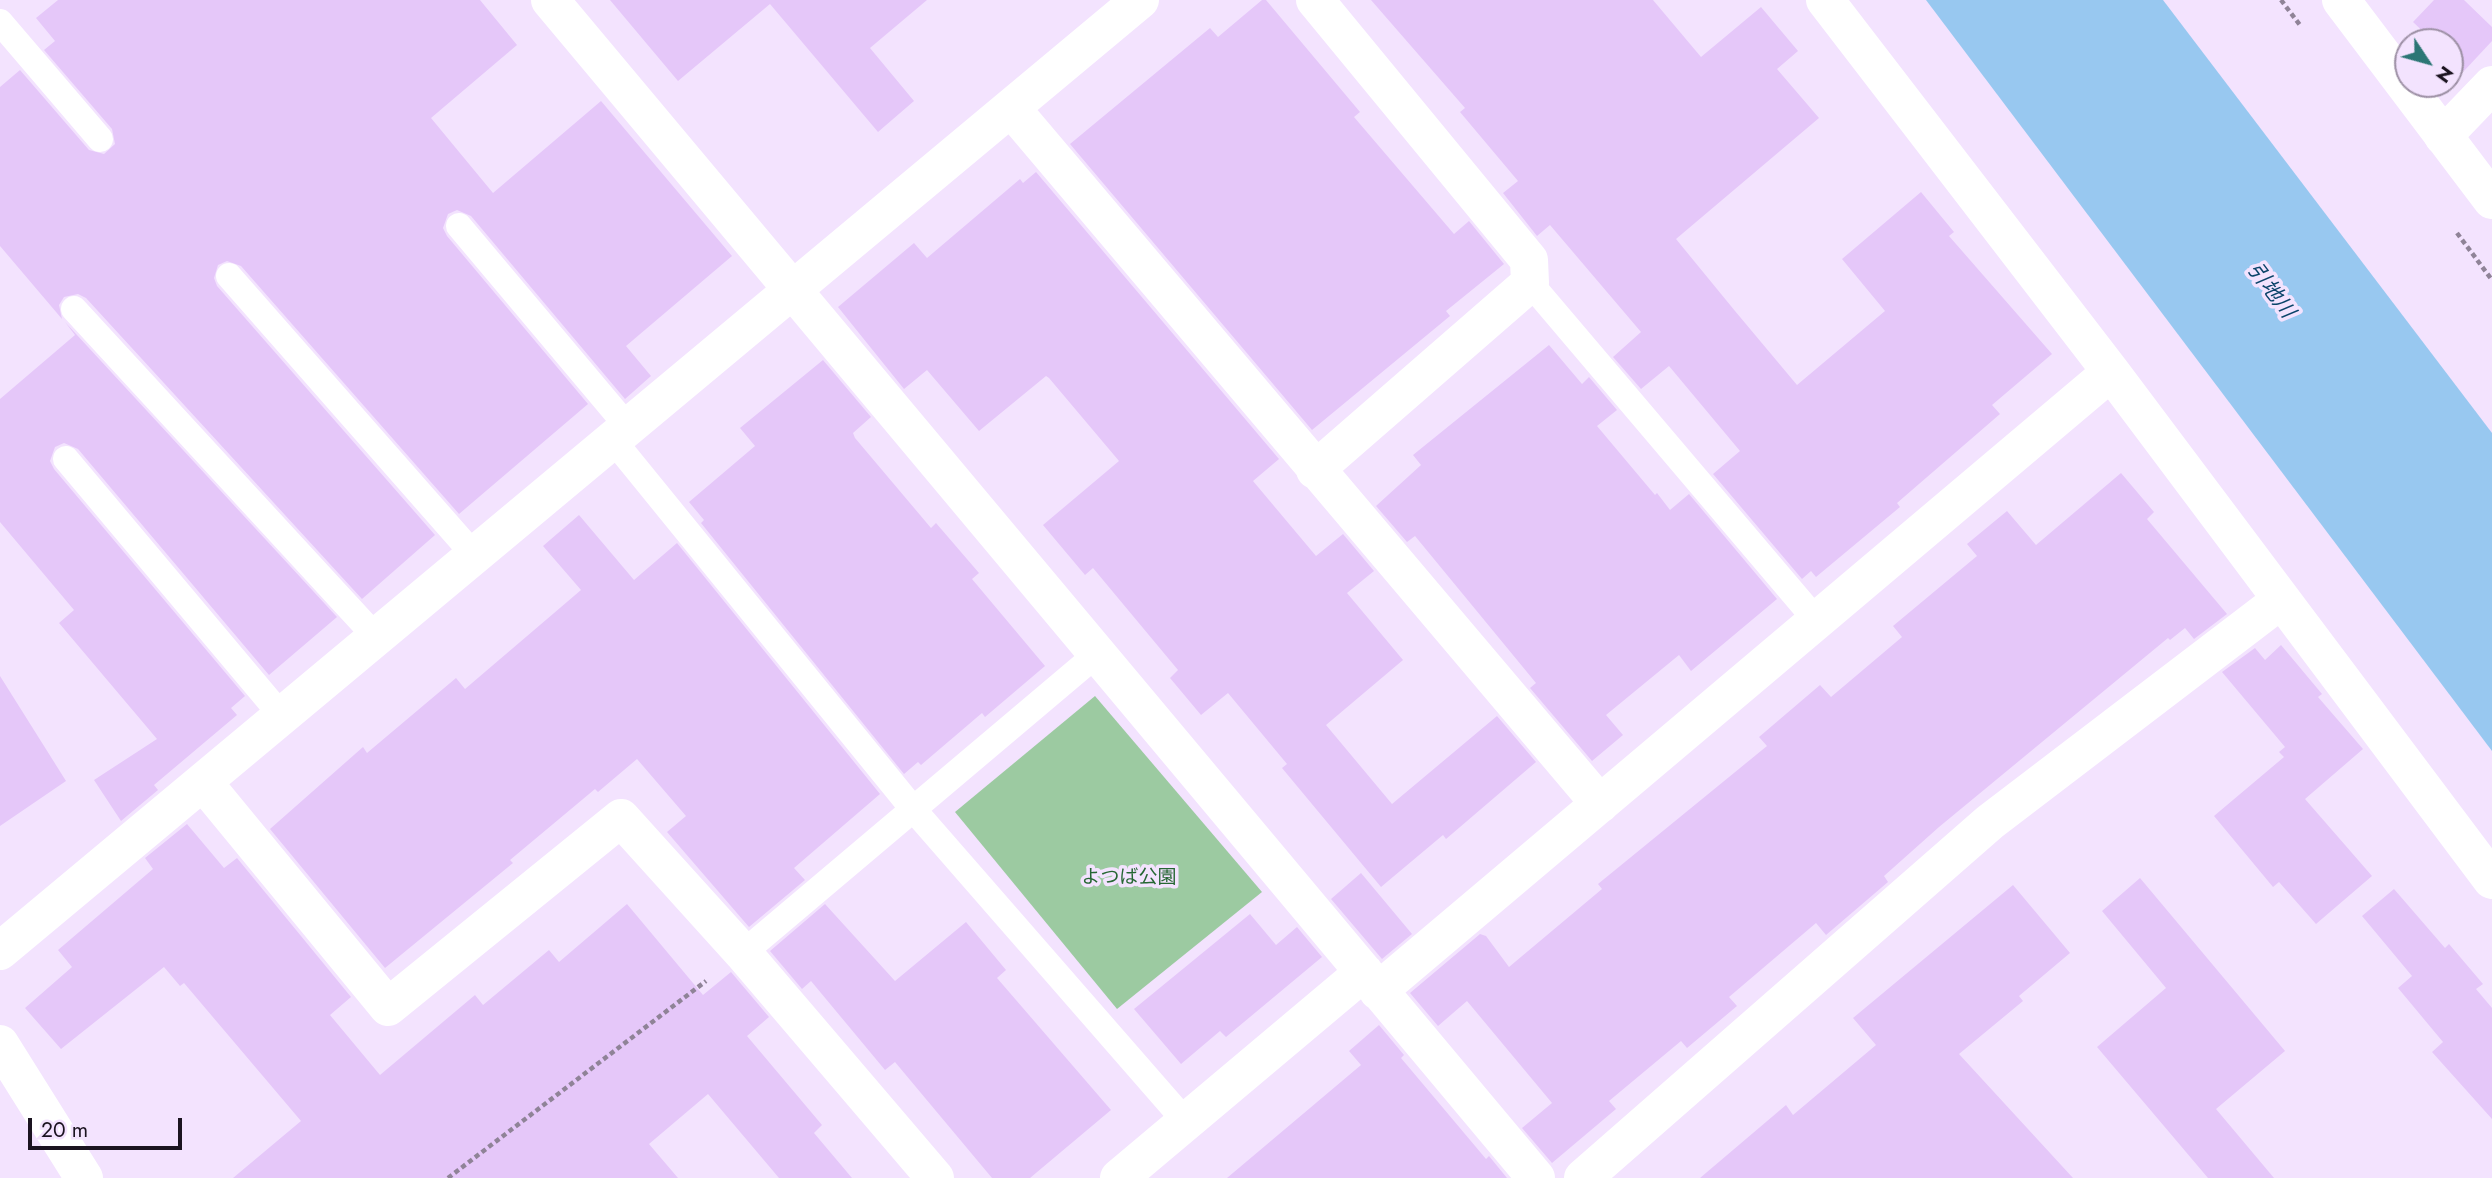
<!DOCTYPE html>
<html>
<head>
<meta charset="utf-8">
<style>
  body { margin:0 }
  #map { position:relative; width:2492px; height:1178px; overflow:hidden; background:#f3e3fe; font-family:Jost,sans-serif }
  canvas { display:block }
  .north { position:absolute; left:2394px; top:28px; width:70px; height:70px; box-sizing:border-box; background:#f3e3fe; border:2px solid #9d90a5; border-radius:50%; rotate:126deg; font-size:19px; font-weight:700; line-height:28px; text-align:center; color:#1b1420 }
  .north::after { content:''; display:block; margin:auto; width:24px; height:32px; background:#2c7675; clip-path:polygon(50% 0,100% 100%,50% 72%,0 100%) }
  .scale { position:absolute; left:28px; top:1118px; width:154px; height:32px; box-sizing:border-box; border:4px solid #1b1420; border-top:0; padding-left:9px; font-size:21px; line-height:24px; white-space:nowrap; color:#1b1420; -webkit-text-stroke:5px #f3e3fe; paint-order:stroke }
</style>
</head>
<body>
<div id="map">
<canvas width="2492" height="1178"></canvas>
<div class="north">N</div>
<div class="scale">20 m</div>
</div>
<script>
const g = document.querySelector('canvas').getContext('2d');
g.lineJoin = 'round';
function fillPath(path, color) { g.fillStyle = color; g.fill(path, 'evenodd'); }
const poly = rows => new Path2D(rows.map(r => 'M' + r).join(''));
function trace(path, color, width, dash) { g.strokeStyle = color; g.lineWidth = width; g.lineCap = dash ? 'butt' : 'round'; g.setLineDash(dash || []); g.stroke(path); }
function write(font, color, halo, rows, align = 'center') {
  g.font = font + ' Jost,"Noto Sans JP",sans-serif'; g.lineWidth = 7; g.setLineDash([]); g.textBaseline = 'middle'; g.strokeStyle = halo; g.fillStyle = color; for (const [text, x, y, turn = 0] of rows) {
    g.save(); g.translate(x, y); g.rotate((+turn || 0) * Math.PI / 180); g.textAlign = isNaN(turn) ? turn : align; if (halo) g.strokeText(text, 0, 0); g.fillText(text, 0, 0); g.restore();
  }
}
fillPath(poly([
  [1095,696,1262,892,1117,1009,955,812]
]), '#9ccaa1');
fillPath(poly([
  [1926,0,2163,0,2492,433,2492,751]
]), '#98c8f0');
fillPath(poly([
  [58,0,480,0,517,45,431,118,493,193,601,101,732,256,626,346,651,376,625,399,471,216,457,210,448,214,443,228,447,236,588,404,459,514,241,266,227,261,218,265,214,278,217,286,435,535,362,599,86,298,78,294,64,297,59,305,62,319,0,246,0,87,20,70,89,150,104,154,115,144,112,129,44,50,55,41,36,18],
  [610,0,927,0,870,48,914,101,878,132,770,4,678,81],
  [1262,0,1266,0,1360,112,1354,117,1454,234,1469,221,1504,264,1446,311,1450,316,1312,430,1070,144,1210,28,1218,37],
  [1371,0,1653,0,1701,57,1761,7,1798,51,1777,69,1819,118,1676,239,1735,311,1797,385,1885,311,1842,259,1921,192,1954,232,1949,236,2052,354,1992,405,2000,414,1897,503,1900,507,1816,577,1811,571,1802,579,1713,474,1740,451,1669,366,1641,389,1613,357,1641,332,1550,225,1537,236,1503,193,1518,181,1460,112,1465,108],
  [2434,0,2464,0,2492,27,2492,41,2464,71,2450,58,2450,42,2434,42,2413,22],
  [1036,172,1279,459,1253,481,1316,556,1343,534,1374,571,1347,593,1403,660,1326,725,1392,804,1497,716,1536,762,1446,839,1443,835,1381,887,1282,768,1287,764,1228,693,1201,715,1170,678,1178,670,1093,568,1085,575,1043,525,1119,461,1049,378,1046,376,979,431,927,370,904,389,838,307,914,243,927,258,1020,179,1023,183],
  [65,322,337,617,269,675,78,449,64,443,55,447,50,461,54,469,245,696,231,708,237,715,154,785,158,790,121,821,94,780,157,739,59,623,74,610,0,522,0,399,75,335],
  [1549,345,1582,384,1589,377,1617,410,1597,426,1655,495,1657,493,1670,510,1689,494,1777,599,1691,671,1679,655,1606,715,1623,735,1592,761,1530,688,1536,683,1415,536,1407,542,1376,506,1421,465,1413,455],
  [823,360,871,417,853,433,855,438,931,528,936,523,979,573,972,579,1045,666,985,717,982,713,921,765,918,762,904,774,701,523,704,520,689,502,755,446,740,428],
  [2121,473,2154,512,2147,519,2227,614,2194,639,2185,628,2170,640,2168,638,1939,827,1884,876,1888,882,1826,935,1816,923,1729,997,1737,1006,1687,1048,1681,1041,1609,1101,1616,1109,1552,1163,1522,1128,1552,1103,1467,1001,1438,1026,1410,993,1480,934,1486,936,1509,967,1602,889,1598,884,1767,746,1759,737,1820,685,1831,697,1902,637,1893,626,1977,556,1967,544,2007,511,2036,545],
  [579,515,634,580,677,543,880,794,794,868,805,880,749,927,667,832,686,816,637,759,598,792,595,789,510,860,513,863,385,968,270,829,363,747,367,753,456,678,465,689,581,590,543,546],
  [2281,645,2322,694,2318,697,2363,749,2305,799,2372,876,2316,924,2279,882,2273,887,2214,816,2284,757,2279,752,2285,747,2222,672,2255,648,2265,660],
  [0,676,66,781,0,826],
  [187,824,224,868,237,858,351,997,330,1015,380,1075,475,995,483,1005,549,950,559,962,627,904,703,995,731,972,769,1017,747,1036,822,1125,814,1133,852,1178,779,1178,708,1094,649,1144,678,1178,233,1178,301,1121,184,983,180,986,164,967,61,1049,25,1008,72,967,58,950,153,869,145,858],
  [1361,873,1412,934,1382,959,1331,899],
  [2140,878,2285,1051,2216,1109,2274,1178,2208,1178,2097,1047,2166,988,2102,911],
  [2013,885,2070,953,2019,996,2023,1001,1959,1054,2073,1178,1700,1178,1786,1105,1793,1115,1876,1045,1853,1018],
  [2394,889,2445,948,2449,944,2483,984,2476,989,2492,1008,2492,1119,2432,1052,2443,1042,2398,988,2412,976,2362,916],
  [825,904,895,981,966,922,1006,970,997,978,1111,1110,1030,1178,992,1178,895,1062,885,1070,811,981,802,989,770,951],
  [1250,914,1276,945,1297,927,1322,957,1226,1037,1220,1031,1181,1064,1134,1009],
  [1379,1025,1404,1055,1401,1058,1486,1159,1489,1156,1507,1178,1227,1178,1361,1065,1349,1051]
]), '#e5c7f9');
trace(poly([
  [2281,0,2300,25],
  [2457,233,2492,280],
  [448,1178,706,981]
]), '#8f8397', 4.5, [5, 3.5]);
trace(poly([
  [0,22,100,139],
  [459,226,628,427],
  [229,276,475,556],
  [1530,283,1816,620],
  [74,309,376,637],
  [613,440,913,809,1186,1122],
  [66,459,282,716],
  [743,953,1097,654]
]), '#fff', 26);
trace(poly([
  [550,0,1536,1178],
  [1315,0,1529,260,1530,283,1315,470],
  [1825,0,2111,372,2492,880],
  [1011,108,1600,804],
  [2443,136,2492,85],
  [203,782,388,1007,621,818,743,953,935,1178],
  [0,951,1140,0],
  [1378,991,2111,372],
  [1119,1178,1364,972],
  [1583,1178,1990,822,2281,600]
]), '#fff', 38);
trace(poly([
  [2341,0,2492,200],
  [0,1044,84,1178]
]), '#fff', 38);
write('19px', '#266733', '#f3e3fe', [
  ["よつば公園",1129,878]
]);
write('italic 21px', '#0b446a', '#f3e3fe', [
  ["引地川",2270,291,53]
]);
</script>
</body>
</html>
